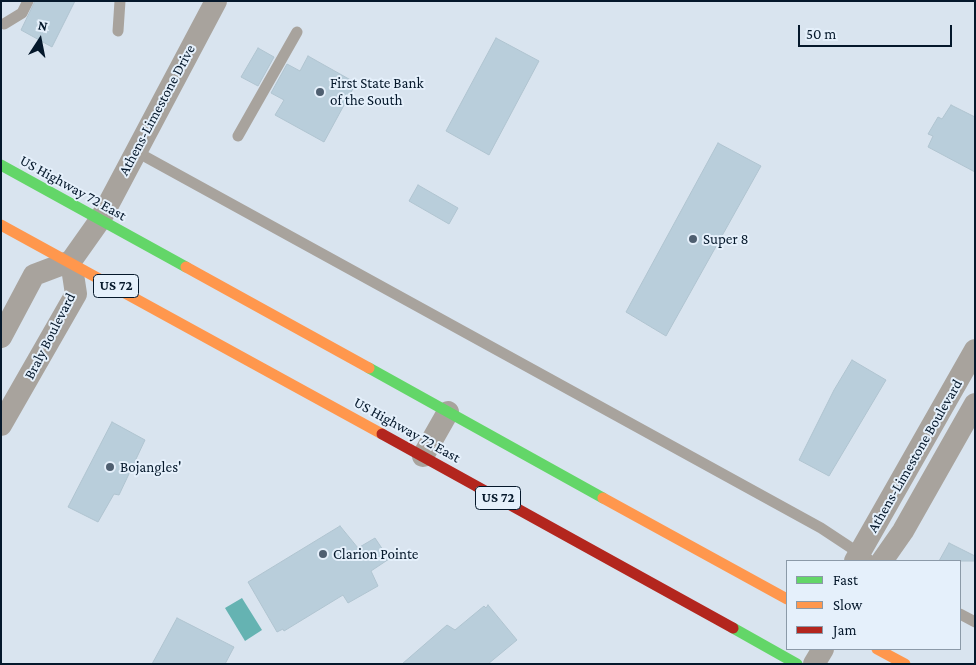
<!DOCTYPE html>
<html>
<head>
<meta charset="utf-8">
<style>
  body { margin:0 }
  #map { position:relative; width:976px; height:665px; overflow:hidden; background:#d9e4ef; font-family:"Crimson Pro",serif }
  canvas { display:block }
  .frame { position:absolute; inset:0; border:2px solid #05182b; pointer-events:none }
  .legend { position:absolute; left:786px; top:560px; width:175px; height:90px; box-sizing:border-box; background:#e5f0fb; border:1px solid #8b9aa8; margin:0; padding:6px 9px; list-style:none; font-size:15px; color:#05182b }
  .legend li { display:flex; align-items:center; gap:10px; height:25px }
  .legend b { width:25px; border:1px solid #8b9aa8 }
  .north { position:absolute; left:15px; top:15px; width:50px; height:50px; -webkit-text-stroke:4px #e5f0fb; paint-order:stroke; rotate:11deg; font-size:14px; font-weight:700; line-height:20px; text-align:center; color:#05182b }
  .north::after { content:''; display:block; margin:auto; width:18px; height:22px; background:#05182b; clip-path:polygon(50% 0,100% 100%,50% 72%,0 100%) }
  .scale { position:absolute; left:798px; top:25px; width:154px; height:22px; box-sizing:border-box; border:2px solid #05182b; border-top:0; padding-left:6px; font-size:15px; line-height:18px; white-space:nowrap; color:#05182b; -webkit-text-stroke:4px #e5f0fb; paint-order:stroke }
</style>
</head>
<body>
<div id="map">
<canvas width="976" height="665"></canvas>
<div class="frame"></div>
<ul class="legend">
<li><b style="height:6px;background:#63d668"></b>Fast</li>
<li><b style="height:6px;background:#ff974d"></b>Slow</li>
<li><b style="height:6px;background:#b3261e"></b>Jam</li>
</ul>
<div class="north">N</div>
<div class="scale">50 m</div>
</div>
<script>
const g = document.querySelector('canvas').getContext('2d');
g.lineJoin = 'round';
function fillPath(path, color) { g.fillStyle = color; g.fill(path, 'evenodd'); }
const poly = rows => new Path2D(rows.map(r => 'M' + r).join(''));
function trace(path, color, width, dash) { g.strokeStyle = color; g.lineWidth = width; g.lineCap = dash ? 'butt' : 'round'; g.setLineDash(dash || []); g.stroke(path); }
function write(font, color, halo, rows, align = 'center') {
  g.font = font + ' "Crimson Pro",serif'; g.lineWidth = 4; g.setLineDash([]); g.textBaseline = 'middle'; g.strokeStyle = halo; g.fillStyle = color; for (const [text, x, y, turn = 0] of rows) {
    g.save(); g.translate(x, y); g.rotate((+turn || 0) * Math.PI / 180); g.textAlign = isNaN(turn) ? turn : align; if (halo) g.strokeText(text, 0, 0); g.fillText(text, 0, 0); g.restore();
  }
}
fillPath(poly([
  [242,598,262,630,245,641,225,608]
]), '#65b3b2');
const building = poly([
  [35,1,75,1,52,47,21,30,35,1],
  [496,38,539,61,489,155,446,131,496,38],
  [258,48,274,57,258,86,241,77,258,48],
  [308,56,356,83,324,142,275,115,284,100,271,93,287,64,300,71,308,56],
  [951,105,975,117,975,172,928,147,933,136,928,134,938,117,942,119,951,105],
  [718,143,761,166,666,336,626,312,718,143],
  [418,185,458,208,449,224,409,201,418,185],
  [852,360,886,380,829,476,799,460,834,390,852,360],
  [112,422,145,440,119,495,114,494,98,522,68,507,112,422],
  [340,526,358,548,375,538,389,559,371,571,378,586,348,603,343,595,284,631,283,629,277,632,248,582,340,526],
  [949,543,975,556,975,561,939,561,949,543],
  [488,605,517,640,488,664,402,664,447,625,455,630,484,606,486,608,488,605],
  [177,618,234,647,225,664,152,664,177,618]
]);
fillPath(building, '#b9cedb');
trace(building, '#b0c4d0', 1);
trace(poly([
  [4,24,22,13,28,1],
  [118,31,120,1],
  [238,136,297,32],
  [135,151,821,528,871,561],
  [960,614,975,622]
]), '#a8a39d', 11);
trace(poly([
  [71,261,100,220,216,1],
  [1,337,34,275,71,261],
  [1,425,76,294,71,261],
  [423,456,448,412],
  [855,561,975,350],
  [882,561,903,531,975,404],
  [814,664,823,649]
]), '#a8a39d', 22);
trace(poly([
  [1,165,186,267],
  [369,368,603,498],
  [733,628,797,664]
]), '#63d668', 11);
trace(poly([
  [1,225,382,434],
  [186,267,369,368],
  [603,498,787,599],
  [877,649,905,664]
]), '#ff974d', 11);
trace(poly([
  [382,434,733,628]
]), '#b3261e', 11);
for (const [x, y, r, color] of [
  [320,92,5,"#4f5f70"],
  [693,239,5,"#4f5f70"],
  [110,467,5,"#4f5f70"],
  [323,554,5,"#4f5f70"]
]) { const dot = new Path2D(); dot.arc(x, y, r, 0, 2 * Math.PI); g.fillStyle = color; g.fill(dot); trace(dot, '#e5f0fb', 2); }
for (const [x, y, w] of [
  [116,286,45],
  [498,498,45]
]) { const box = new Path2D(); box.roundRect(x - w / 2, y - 11.5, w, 23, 4); g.fillStyle = '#e5f0fb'; g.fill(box); trace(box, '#05182b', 1); }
write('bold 14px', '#05182b', null, [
  ["US 72",116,286],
  ["US 72",498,498]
]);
write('15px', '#05182b', '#e5f0fb', [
  ["First State Bank",330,83],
  ["of the South",330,100],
  ["Super 8",703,239],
  ["Bojangles'",120,467],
  ["Clarion Pointe",333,554]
], 'left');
write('15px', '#05182b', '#e5f0fb', [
  ["Athens-Limestone Drive",157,110,-62],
  ["US Highway 72 East",73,188,29],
  ["Braly Boulevard",50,336,-63],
  ["US Highway 72 East",407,430,29],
  ["Athens-Limestone Boulevard",915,456,-60]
]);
</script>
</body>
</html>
